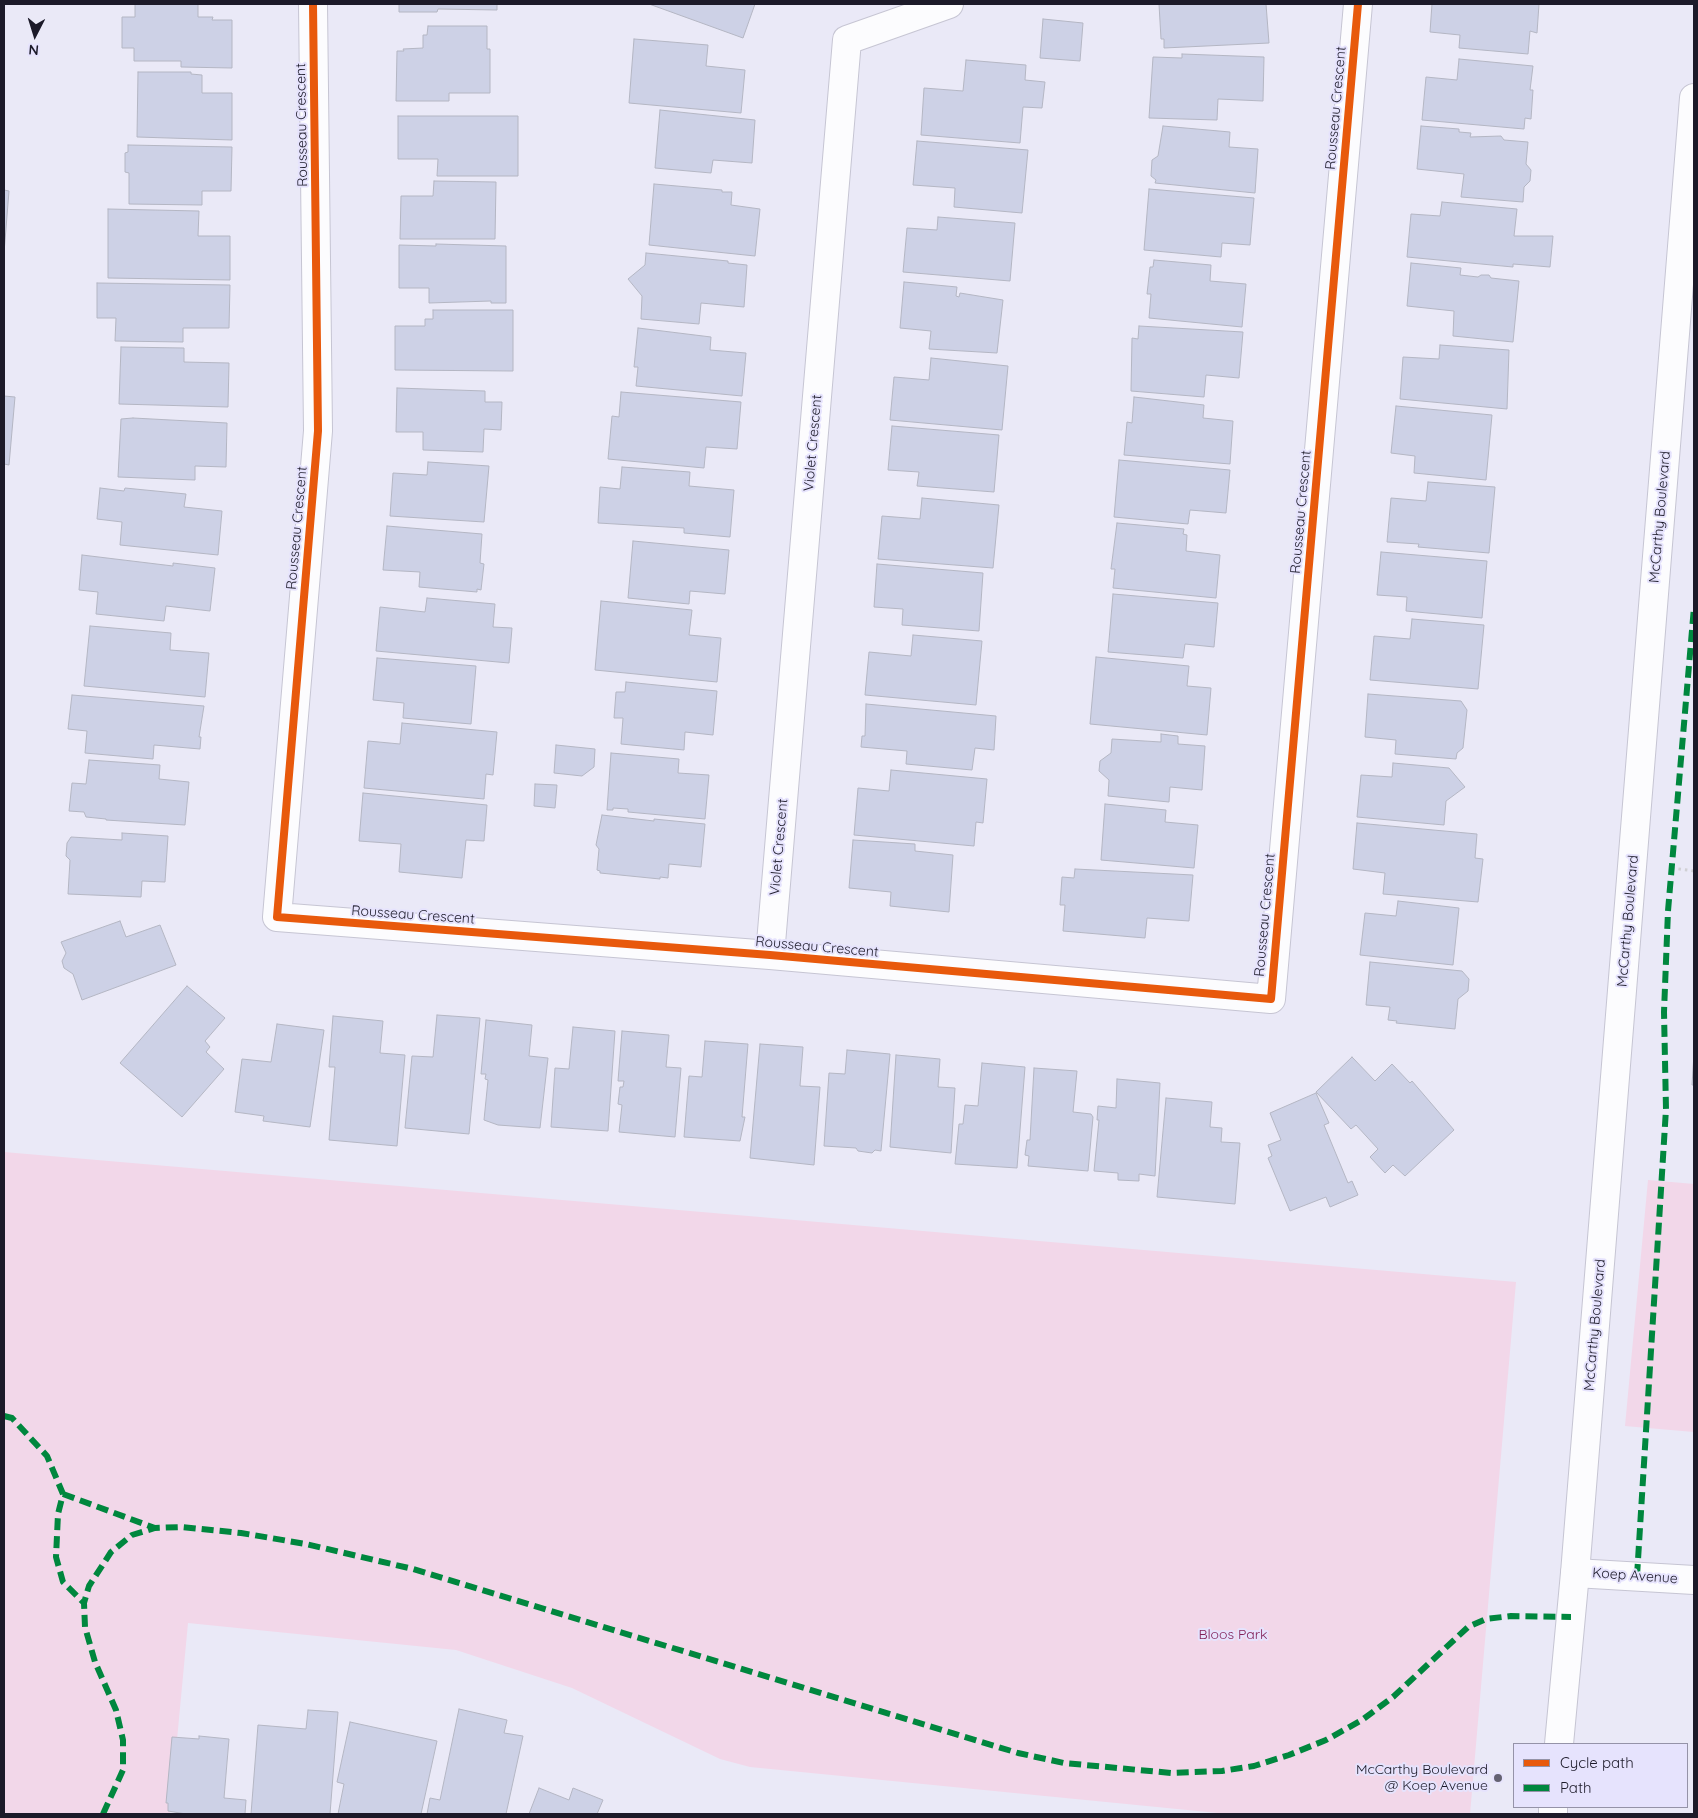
<!DOCTYPE html>
<html>
<head>
<meta charset="utf-8">
<style>
  body { margin:0 }
  #map { position:relative; width:1698px; height:1818px; overflow:hidden; background:#eae9f7; font-family:Quicksand,sans-serif }
  canvas { display:block }
  .frame { position:absolute; inset:0; border:5px solid #1c1a29; pointer-events:none }
  .legend { position:absolute; left:1513px; top:1743px; width:175px; height:65px; box-sizing:border-box; background:#e6e3fd; border:1px solid #9593a8; margin:0; padding:6px 9px; list-style:none; font-size:15px; color:#1c1a29 }
  .legend li { display:flex; align-items:center; gap:10px; height:25px }
  .legend b { width:25px; border:1px solid #9593a8 }
  .north { position:absolute; left:10px; top:10px; width:50px; height:50px; -webkit-text-stroke:4px #e6e3fd; paint-order:stroke; rotate:185deg; font-size:14px; font-weight:700; line-height:20px; text-align:center; color:#1c1a29 }
  .north::after { content:''; display:block; margin:auto; width:18px; height:22px; background:#1c1a29; clip-path:polygon(50% 0,100% 100%,50% 72%,0 100%) }
</style>
</head>
<body>
<div id="map">
<canvas width="1698" height="1818"></canvas>
<div class="frame"></div>
<ul class="legend">
<li><b style="height:6px;background:#e8590c"></b>Cycle path</li>
<li><b style="height:6px;background:#00873e"></b>Path</li>
</ul>
<div class="north">N</div>
</div>
<script>
const g = document.querySelector('canvas').getContext('2d');
g.lineJoin = 'round';
function fillPath(path, color) { g.fillStyle = color; g.fill(path, 'evenodd'); }
const poly = rows => new Path2D(rows.map(r => 'M' + r).join(''));
function trace(path, color, width, dash) { g.strokeStyle = color; g.lineWidth = width; g.lineCap = dash ? 'butt' : 'round'; g.setLineDash(dash || []); g.stroke(path); }
function write(font, color, halo, rows, align = 'center') {
  g.font = font + ' Quicksand,sans-serif'; g.lineWidth = 4; g.setLineDash([]); g.textBaseline = 'middle'; g.strokeStyle = halo; g.fillStyle = color; for (const [text, x, y, turn = 0] of rows) {
    g.save(); g.translate(x, y); g.rotate((+turn || 0) * Math.PI / 180); g.textAlign = isNaN(turn) ? turn : align; if (halo) g.strokeText(text, 0, 0); g.fillText(text, 0, 0); g.restore();
  }
}
fillPath(poly([
  [4,1152,1516,1282,1470,1814,1228,1814,750,1767,720,1759,572,1688,456,1650,188,1623,170,1814,4,1814],
  [1648,1180,1694,1184,1694,1432,1625,1426]
]), '#f2d7e9');
const building = poly([
  [135,4,198,4,198,17,213,17,212,20,232,20,232,68,181,67,181,61,134,61,134,48,122,48,122,17,135,17,135,4],
  [399,4,497,4,497,10,438,9,437,12,399,12,399,4],
  [649,4,755,4,743,38,649,4],
  [1159,4,1266,4,1269,43,1164,48,1164,39,1161,39,1159,4],
  [1432,4,1539,4,1537,33,1530,31,1528,54,1459,48,1460,35,1430,32,1432,4],
  [1043,19,1083,23,1080,61,1040,58,1043,19],
  [428,26,487,26,487,49,490,49,490,93,449,93,449,101,396,101,397,51,404,51,403,49,423,48,423,35,427,35,428,26],
  [634,39,708,45,706,66,745,70,741,113,629,103,634,39],
  [1182,54,1264,57,1263,101,1218,99,1217,120,1149,118,1153,57,1182,58,1182,54],
  [1459,59,1533,66,1530,90,1533,90,1531,119,1525,118,1524,129,1422,120,1426,77,1457,80,1459,59],
  [966,60,1026,65,1025,80,1045,82,1042,108,1023,107,1020,143,921,135,924,88,963,91,966,60],
  [138,72,191,72,191,74,202,75,202,93,232,93,232,140,137,137,138,72],
  [660,110,755,120,752,163,713,160,711,173,655,168,660,110],
  [398,116,518,116,518,176,437,176,438,159,398,159,398,116],
  [1163,126,1230,132,1229,147,1258,149,1255,193,1155,183,1156,180,1151,176,1152,160,1158,156,1163,126],
  [1421,126,1459,129,1459,132,1471,133,1470,137,1501,136,1504,140,1528,142,1526,164,1531,170,1530,181,1524,187,1523,202,1461,197,1464,174,1417,169,1421,126],
  [917,141,1028,150,1022,213,954,207,955,188,913,185,917,141],
  [128,145,232,147,231,191,202,191,202,205,129,204,129,173,125,172,125,153,128,152,128,145],
  [434,181,496,182,495,239,400,239,401,196,433,196,434,181],
  [654,184,722,190,722,192,732,192,731,205,760,209,755,256,649,245,654,184],
  [1149,189,1254,198,1250,245,1222,243,1221,257,1144,250,1149,189],
  [4,190,9,191,4,253,4,190],
  [1442,202,1517,209,1514,236,1553,236,1550,267,1513,264,1513,267,1407,257,1411,214,1440,216,1442,202],
  [108,209,199,211,198,236,230,236,230,280,108,278,108,209],
  [938,217,1015,223,1010,281,903,272,907,228,937,230,938,217],
  [436,244,506,246,506,303,491,303,491,301,429,303,429,288,399,288,399,245,436,246,436,244],
  [646,253,728,261,728,263,747,265,744,307,701,303,699,324,641,319,642,296,628,279,645,265,646,253],
  [1154,260,1211,265,1210,281,1246,284,1242,327,1149,318,1151,294,1147,294,1150,267,1153,267,1154,260],
  [1411,263,1461,268,1460,275,1478,277,1481,275,1489,275,1491,278,1519,281,1513,342,1453,336,1454,311,1407,306,1411,263],
  [904,282,957,287,956,296,959,297,960,293,1003,300,997,353,929,349,931,331,900,328,904,282],
  [97,283,230,285,229,328,183,328,183,342,115,341,116,318,97,318,97,283],
  [433,310,513,310,513,371,395,370,395,326,425,326,425,319,433,319,433,310],
  [1139,326,1243,332,1239,378,1206,375,1204,397,1131,391,1132,338,1138,339,1139,326],
  [638,328,711,337,710,350,746,353,742,396,636,386,638,367,634,367,638,328],
  [1440,345,1509,350,1507,409,1400,399,1403,357,1439,359,1440,345],
  [121,347,184,348,184,362,229,363,228,407,119,404,121,347],
  [931,358,1008,366,1002,430,890,420,894,377,929,380,931,358],
  [397,388,485,391,485,402,502,402,501,430,484,429,483,452,423,450,423,432,396,432,397,388],
  [621,392,741,402,737,449,706,447,704,468,608,459,612,416,619,417,621,392],
  [4,396,15,397,9,465,4,464,4,396],
  [1134,397,1204,405,1203,418,1233,421,1230,464,1124,455,1127,422,1132,423,1134,397],
  [1396,406,1492,415,1486,480,1414,473,1415,456,1391,453,1396,406],
  [133,418,227,423,226,467,195,466,195,480,118,477,121,419,133,418],
  [892,426,999,435,994,492,917,486,919,472,888,470,892,426],
  [1119,460,1230,470,1226,513,1190,510,1188,524,1114,517,1119,460],
  [428,462,489,466,484,522,390,516,393,473,427,475,428,462],
  [622,467,690,472,689,486,734,490,730,537,684,533,684,528,598,523,600,487,620,489,622,467],
  [1428,482,1495,487,1489,553,1418,547,1419,544,1387,542,1391,498,1426,501,1428,482],
  [100,488,124,491,125,488,186,494,184,507,222,511,218,555,120,545,122,522,97,519,100,488],
  [922,498,999,505,993,568,878,559,882,516,920,519,922,498],
  [1117,523,1184,529,1183,534,1187,535,1186,551,1220,555,1216,598,1113,588,1115,569,1111,569,1117,523],
  [387,526,482,534,480,563,484,564,481,590,477,589,477,592,419,587,420,572,383,570,387,526],
  [633,541,729,550,725,594,690,591,689,604,628,598,633,541],
  [1381,552,1487,561,1482,618,1406,611,1407,597,1377,595,1381,552],
  [82,555,173,566,173,563,215,568,210,611,166,606,164,621,96,614,98,592,79,590,82,555],
  [877,564,983,573,979,631,902,625,903,609,874,607,877,564],
  [1113,594,1218,603,1214,647,1185,644,1183,658,1108,652,1113,594],
  [427,598,495,604,493,627,512,628,509,663,376,651,380,607,425,612,427,598],
  [601,601,692,610,689,635,721,638,717,682,595,670,601,601],
  [1412,619,1484,625,1478,689,1370,680,1374,636,1410,639,1412,619],
  [90,626,171,633,170,650,209,653,205,697,84,686,90,626],
  [913,635,982,641,976,705,865,695,869,652,911,656,913,635],
  [1096,657,1189,666,1187,686,1211,688,1207,735,1090,724,1096,657],
  [377,658,476,666,471,724,403,718,404,703,373,700,377,658],
  [626,682,717,691,713,735,685,732,684,750,621,744,623,718,614,718,616,692,625,692,626,682],
  [1368,694,1461,701,1467,710,1463,748,1457,753,1456,759,1395,754,1396,740,1365,737,1368,694],
  [72,695,204,706,199,737,201,737,200,749,154,745,153,759,85,753,87,731,68,729,72,695],
  [866,704,996,716,994,750,975,748,972,770,906,764,907,751,861,747,862,736,865,736,866,704],
  [402,723,497,732,493,775,486,774,484,799,364,788,368,741,400,744,402,723],
  [1161,734,1178,736,1178,744,1205,746,1202,790,1170,787,1169,802,1108,796,1109,780,1099,771,1100,761,1111,753,1112,739,1161,742,1161,734],
  [556,745,595,749,594,767,582,776,554,773,556,745],
  [611,753,679,759,678,773,709,775,705,819,628,812,628,809,613,808,613,810,607,810,611,753],
  [89,760,160,765,159,779,189,782,185,825,106,820,106,819,86,817,84,812,69,811,72,783,86,784,89,760],
  [1393,763,1449,768,1465,787,1446,801,1444,825,1357,817,1361,775,1392,777,1393,763],
  [891,770,987,779,983,823,976,822,974,846,854,835,858,788,889,791,891,770],
  [535,784,557,785,555,808,534,806,535,784],
  [363,793,487,805,484,841,466,840,462,878,399,872,401,844,359,841,363,793],
  [1105,804,1166,810,1165,822,1198,825,1194,868,1101,860,1105,804],
  [602,815,654,821,654,819,705,824,701,867,669,864,668,878,660,877,660,879,600,873,600,871,597,870,599,849,596,845,602,815],
  [1357,823,1477,834,1475,858,1483,859,1478,902,1383,894,1385,873,1353,869,1357,823],
  [122,833,168,836,165,882,142,881,141,897,68,894,70,860,66,856,67,843,71,837,122,840,122,833],
  [853,840,915,844,915,851,953,855,949,912,890,906,891,892,849,888,853,840],
  [1075,869,1193,875,1189,921,1147,918,1145,938,1063,931,1065,905,1060,905,1062,877,1074,878,1075,869],
  [1398,901,1459,908,1453,965,1360,955,1365,913,1396,916,1398,901],
  [120,921,126,937,160,925,176,965,82,1000,73,974,64,968,62,961,66,953,61,942,120,921],
  [1370,962,1462,971,1469,979,1468,991,1458,999,1455,1029,1396,1023,1397,1021,1388,1020,1390,1007,1366,1005,1370,962],
  [187,986,225,1018,205,1041,210,1047,206,1052,224,1069,182,1117,120,1063,187,986],
  [437,1015,480,1018,469,1134,405,1128,412,1056,433,1057,437,1015],
  [333,1016,383,1021,380,1053,405,1055,397,1146,329,1140,335,1067,329,1067,333,1016],
  [486,1020,532,1025,529,1056,548,1058,540,1128,498,1125,484,1120,488,1080,485,1079,486,1074,481,1074,486,1020],
  [277,1024,324,1030,310,1127,263,1121,264,1116,235,1112,242,1059,271,1062,277,1024],
  [573,1027,615,1031,608,1131,551,1127,555,1068,569,1069,573,1027],
  [622,1031,669,1035,666,1067,681,1068,675,1137,619,1132,622,1105,618,1104,620,1087,623,1087,624,1081,618,1081,622,1031],
  [705,1041,748,1044,742,1117,745,1117,740,1141,684,1137,689,1076,702,1077,705,1041],
  [760,1044,803,1047,800,1086,820,1087,814,1165,750,1158,760,1044],
  [847,1050,890,1054,881,1151,875,1150,872,1153,858,1151,856,1148,824,1146,829,1073,845,1074,847,1050],
  [1694,1054,1694,1085,1692,1085,1694,1054],
  [896,1055,940,1059,938,1087,955,1088,951,1153,890,1147,896,1055],
  [1352,1057,1375,1081,1392,1064,1410,1083,1412,1081,1454,1130,1405,1176,1393,1165,1385,1173,1370,1157,1378,1149,1356,1125,1351,1129,1316,1092,1352,1057],
  [982,1063,1025,1067,1017,1168,955,1164,959,1124,963,1124,965,1105,978,1106,982,1063],
  [1034,1068,1077,1071,1073,1112,1091,1114,1093,1117,1088,1171,1028,1166,1029,1156,1025,1155,1027,1140,1030,1140,1034,1068],
  [1117,1079,1160,1083,1155,1176,1139,1174,1139,1181,1118,1180,1118,1173,1094,1171,1099,1120,1097,1120,1098,1106,1116,1108,1117,1079],
  [1316,1093,1329,1123,1324,1125,1348,1183,1352,1181,1358,1195,1330,1207,1326,1197,1290,1211,1268,1158,1272,1156,1268,1145,1281,1140,1270,1113,1316,1093],
  [1166,1098,1212,1102,1210,1127,1222,1128,1221,1142,1240,1143,1235,1204,1157,1197,1166,1098],
  [459,1709,507,1720,504,1733,523,1736,506,1814,427,1814,430,1798,440,1800,459,1709],
  [308,1710,338,1712,330,1814,251,1814,258,1725,306,1729,308,1710],
  [350,1722,437,1741,421,1814,338,1814,344,1784,337,1782,350,1722],
  [199,1736,229,1739,224,1798,246,1800,245,1814,186,1814,168,1811,168,1803,166,1803,172,1737,199,1739,199,1736],
  [539,1788,569,1800,573,1788,603,1800,597,1814,529,1814,539,1788]
]);
fillPath(building, '#cdd1e6');
trace(building, '#b4b6c3', 1);
const street = poly([
  [313,4,318,431,277,917,770,955,1271,999,1358,4],
  [770,955,847,40,949,4],
  [1575,1573,1694,1580]
]);
const secondary = poly([
  [1559,1744,1575,1573,1694,98],
  [1553,1814,1553,1807]
]);
trace(street, '#c6c5d3', 30);
trace(secondary, '#c6c5d3', 30);
trace(poly([
  [1672,868,1694,871]
]), '#d0d0d4', 3, [2.5, 4]);
trace(street, '#fcfcfe', 28);
trace(secondary, '#fcfcfe', 28);
trace(poly([
  [4,1416,12,1418,47,1456,63,1494,58,1514,56,1557,63,1582,84,1603],
  [63,1494,155,1528],
  [1637,1576,1666,1109,1664,1012,1668,911,1694,607],
  [103,1814,123,1770,123,1740,116,1710,95,1662,85,1627,84,1603,89,1586,111,1552,132,1535,155,1528,182,1527,241,1533,306,1544,413,1569,1018,1753,1064,1763,1171,1773,1222,1771,1254,1766,1289,1755,1326,1740,1362,1720,1393,1697,1468,1627,1486,1619,1511,1616,1571,1617]
]), '#00873e', 6, [12, 6]);
trace(poly([
  [313,4,318,431,277,917,770,955,1271,999,1358,4]
]), '#e8590c', 8);
for (const [x, y, r, color] of [
  [1498,1778,5,"#646271"]
]) { const dot = new Path2D(); dot.arc(x, y, r, 0, 2 * Math.PI); g.fillStyle = color; g.fill(dot); trace(dot, '#e6e3fd', 2); }
write('14px', '#1c1a29', '#e6e3fd', [
  ["Rousseau Crescent",1336,108,-85],
  ["Rousseau Crescent",302,125,-91],
  ["Violet Crescent",813,443,-85],
  ["Rousseau Crescent",1301,512,-85],
  ["McCarthy Boulevard",1660,517,-85],
  ["Rousseau Crescent",297,528,-85],
  ["Violet Crescent",779,847,-85],
  ["Rousseau Crescent",413,915,4],
  ["Rousseau Crescent",1265,915,-85],
  ["McCarthy Boulevard",1628,921,-85],
  ["Rousseau Crescent",817,947,5],
  ["McCarthy Boulevard",1595,1325,-85],
  ["Koep Avenue",1635,1576,4]
]);
write('14px', '#832259', '#e6e3fd', [
  ["Bloos Park",1233,1635]
]);
write('14px', '#1c1a29', '#e6e3fd', [
  ["McCarthy Boulevard",1488,1770],
  ["@ Koep Avenue",1488,1786]
], 'right');
</script>
</body>
</html>
